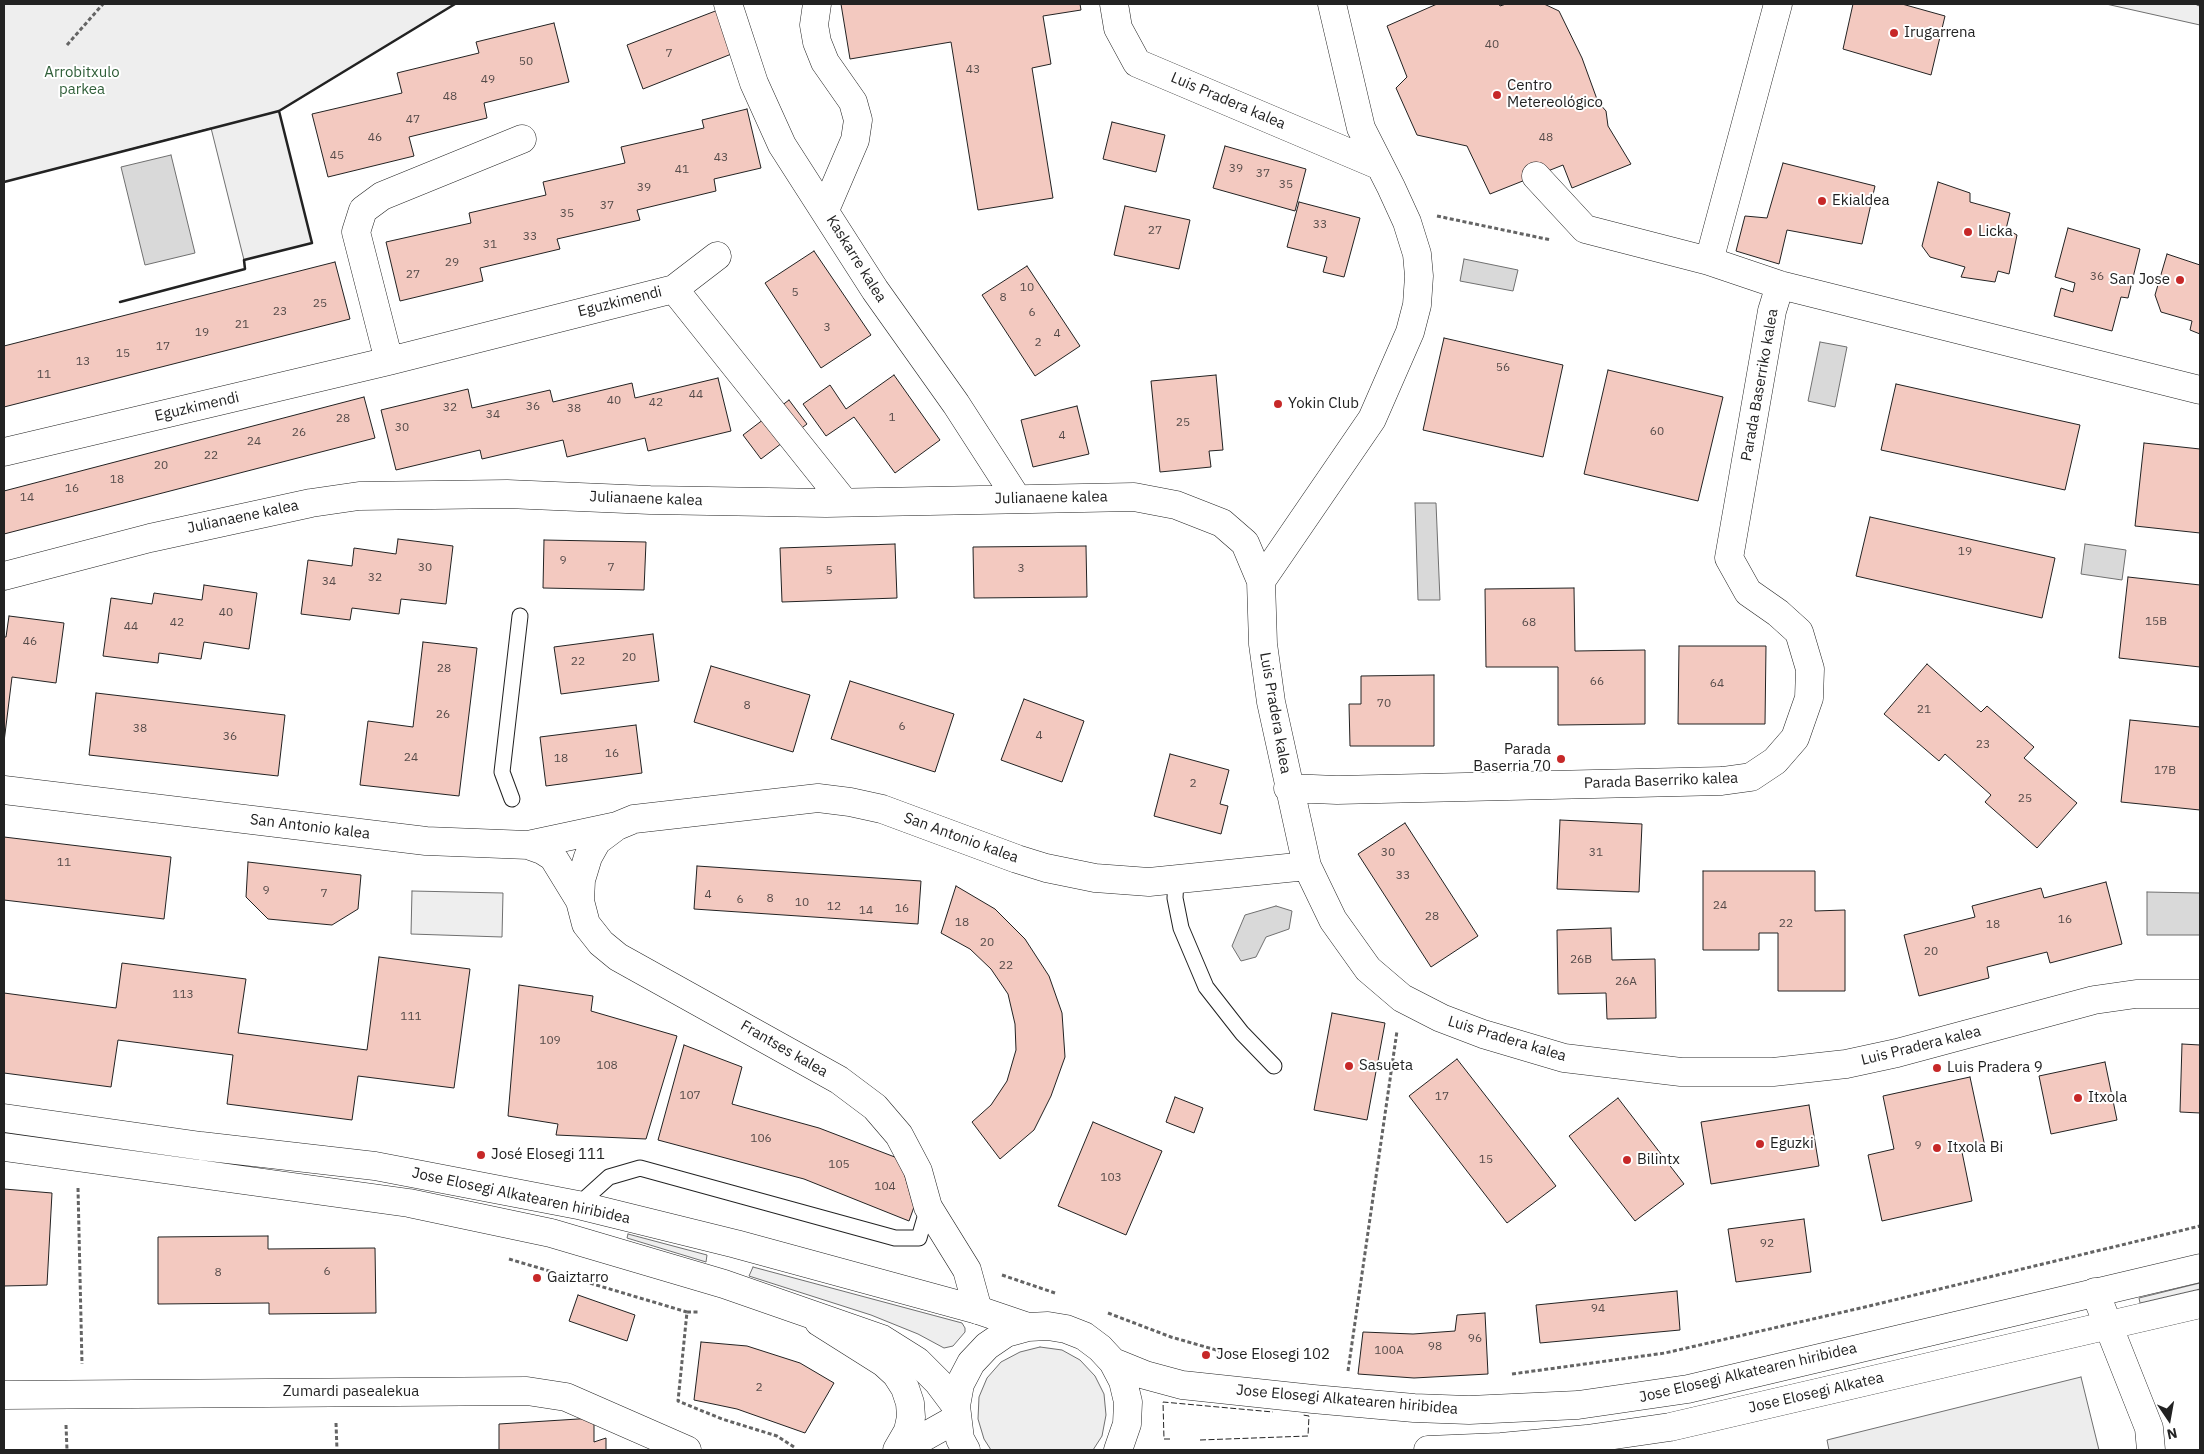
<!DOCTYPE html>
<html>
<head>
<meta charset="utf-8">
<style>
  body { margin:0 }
  #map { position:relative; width:2204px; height:1454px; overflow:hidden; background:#fff; font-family:"IBM Plex Sans",sans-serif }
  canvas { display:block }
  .frame { position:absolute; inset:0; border:5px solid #222; pointer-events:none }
  .north { position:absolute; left:2144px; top:1394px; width:50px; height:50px; -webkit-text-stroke:4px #fff; paint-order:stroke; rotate:168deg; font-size:14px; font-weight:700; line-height:20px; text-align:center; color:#222 }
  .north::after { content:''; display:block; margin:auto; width:18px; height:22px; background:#222; clip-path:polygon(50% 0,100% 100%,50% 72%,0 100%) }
</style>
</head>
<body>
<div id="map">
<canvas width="2204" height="1454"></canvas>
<div class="frame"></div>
<div class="north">N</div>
</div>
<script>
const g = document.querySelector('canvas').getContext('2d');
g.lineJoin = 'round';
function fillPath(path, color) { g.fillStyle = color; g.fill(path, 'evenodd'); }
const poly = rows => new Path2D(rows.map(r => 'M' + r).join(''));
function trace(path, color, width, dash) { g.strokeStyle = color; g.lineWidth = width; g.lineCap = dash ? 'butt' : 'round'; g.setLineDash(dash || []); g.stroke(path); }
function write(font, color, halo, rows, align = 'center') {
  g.font = font + ' "IBM Plex Sans",sans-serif'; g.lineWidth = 4; g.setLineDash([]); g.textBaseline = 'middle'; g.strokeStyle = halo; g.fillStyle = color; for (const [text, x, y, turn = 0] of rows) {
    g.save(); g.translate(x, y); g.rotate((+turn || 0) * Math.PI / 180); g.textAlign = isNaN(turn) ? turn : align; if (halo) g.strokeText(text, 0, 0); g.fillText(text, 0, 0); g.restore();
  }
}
const green = poly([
  [4,4,455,4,279,111,312,243,244,260,211,128,4,182,4,4],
  [2106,4,2200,4,2200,25,2106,4],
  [412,891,503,893,502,937,411,934,412,891],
  [628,1234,707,1255,706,1262,627,1238,628,1234],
  [753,1267,962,1323,965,1328,965,1332,953,1346,944,1348,918,1334,871,1315,749,1276,753,1267],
  [2200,1283,2200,1289,2140,1303,2139,1298,2200,1283],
  [1040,1347,1062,1350,1080,1360,1095,1376,1104,1394,1106,1415,1102,1436,1093,1450,991,1450,984,1439,978,1419,979,1397,987,1378,1001,1362,1020,1352,1040,1347]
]);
fillPath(green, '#eee');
trace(green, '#6f6f6f', 1);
const parking = poly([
  [2081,1377,2099,1450,1829,1450,1827,1440,2081,1377]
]);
fillPath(parking, '#ededed');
trace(parking, '#6f6f6f', 1);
const water = poly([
  [171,155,195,253,145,265,121,167,171,155],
  [1464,259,1518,270,1513,291,1460,281,1464,259],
  [1820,342,1847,347,1835,407,1808,401,1820,342],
  [1415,503,1436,503,1440,600,1418,600,1415,503],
  [2085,544,2126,550,2122,580,2081,574,2085,544],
  [2147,892,2200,893,2200,935,2147,935,2147,892],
  [1276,906,1292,911,1289,929,1266,937,1256,957,1241,961,1232,946,1245,915,1276,906]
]);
fillPath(water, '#d9d9d9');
trace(water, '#6f6f6f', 1);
const building = poly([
  [841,4,1080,4,1081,10,1043,16,1051,64,1032,68,1053,198,978,210,951,42,850,59,841,4],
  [1437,4,1499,4,1500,6,1506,4,1544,4,1559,11,1582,58,1598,102,1606,111,1608,126,1631,164,1572,188,1563,165,1490,194,1467,146,1417,135,1396,88,1407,77,1387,26,1437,4],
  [1853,4,1902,4,1945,16,1931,75,1843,49,1853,4],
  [718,10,734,53,643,89,627,45,718,10],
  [554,23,569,82,484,103,487,118,409,137,414,156,328,177,312,114,402,93,397,73,479,53,476,42,554,23],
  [747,109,761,168,714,179,716,191,637,210,640,220,557,239,560,249,480,268,483,281,400,301,386,242,471,223,469,213,546,195,543,182,625,163,621,147,704,128,702,120,747,109],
  [1112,122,1165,135,1156,172,1103,159,1112,122],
  [1225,146,1306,169,1295,211,1213,188,1225,146],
  [1783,163,1875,186,1862,244,1787,230,1779,264,1736,251,1745,216,1767,218,1783,163],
  [1938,182,1970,193,1970,202,2010,213,2006,229,2017,235,2009,274,1998,271,1995,282,1961,277,1965,267,1930,257,1922,246,1938,182],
  [1299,202,1360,218,1344,277,1323,272,1327,257,1287,247,1299,202],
  [1125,206,1190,220,1179,269,1114,255,1125,206],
  [2068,228,2140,249,2128,298,2121,297,2112,331,2054,316,2061,288,2073,292,2075,283,2055,277,2068,228],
  [814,251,871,335,821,368,765,283,814,251],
  [2167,254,2200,265,2200,334,2190,330,2192,321,2161,312,2155,295,2167,254],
  [335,262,350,319,4,407,4,346,335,262],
  [1027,266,1080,346,1035,376,982,295,1027,266],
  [1444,338,1563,365,1543,457,1423,430,1444,338],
  [1608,370,1723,397,1698,501,1584,474,1608,370],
  [894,375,940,440,895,473,854,417,826,436,803,404,830,385,846,409,894,375],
  [1216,375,1223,450,1209,451,1211,467,1160,472,1151,381,1216,375],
  [718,378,731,431,648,451,645,438,567,457,563,440,482,459,480,450,396,470,381,410,468,389,472,408,550,390,553,402,632,383,635,398,718,378],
  [1896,384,2080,425,2065,490,1881,450,1896,384],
  [364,397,375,438,4,534,4,491,364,397],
  [789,400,807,424,761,459,743,435,789,400],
  [1077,406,1089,454,1033,467,1021,420,1077,406],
  [2144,443,2200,449,2200,533,2135,526,2144,443],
  [1870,517,2055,558,2042,618,1856,576,1870,517],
  [398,539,453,546,446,604,401,599,399,614,352,608,350,620,301,614,308,560,352,566,354,548,396,554,398,539],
  [544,540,646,542,644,590,543,588,544,540],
  [895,544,897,598,782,602,780,548,895,544],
  [1086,546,1087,597,974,598,973,547,1086,546],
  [2128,577,2200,585,2200,667,2119,658,2128,577],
  [204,585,257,593,249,649,204,642,201,659,159,653,158,663,103,656,111,598,152,604,154,593,202,600,204,585],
  [1574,588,1575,651,1645,650,1645,724,1558,725,1558,667,1486,667,1485,589,1574,588],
  [9,616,64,623,56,683,12,677,4,742,4,637,6,637,9,616],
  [653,634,659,681,561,694,554,647,653,634],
  [423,642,477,648,459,796,360,785,368,721,413,727,423,642],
  [1679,646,1766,646,1765,724,1678,724,1679,646],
  [1927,664,1981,712,1987,706,2034,747,2024,758,2077,803,2037,848,1985,802,1991,795,1945,754,1939,761,1884,714,1927,664],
  [711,666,810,695,793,752,694,722,711,666],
  [1434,675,1434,746,1350,746,1349,704,1361,704,1361,676,1434,675],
  [850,681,954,714,935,772,831,739,850,681],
  [96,693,285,715,278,776,89,755,96,693],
  [1024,699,1084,721,1062,782,1001,760,1024,699],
  [2130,720,2200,727,2200,810,2121,802,2130,720],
  [636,725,642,773,546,786,540,737,636,725],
  [1170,754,1229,770,1220,804,1228,806,1221,834,1154,816,1170,754],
  [1560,820,1642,824,1639,892,1557,889,1560,820],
  [1405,823,1478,936,1431,967,1358,854,1405,823],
  [4,837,171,857,164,919,4,900,4,837],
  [248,862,361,875,358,909,332,925,268,919,246,897,248,862],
  [697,866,921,881,918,924,694,909,697,866],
  [1703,871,1815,871,1815,911,1845,910,1845,991,1778,991,1778,933,1759,933,1759,950,1703,950,1703,871],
  [2106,882,2122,944,2050,963,2047,952,1987,967,1989,978,1919,996,1904,935,1975,917,1972,906,2041,888,2044,898,2106,882],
  [956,886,995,909,1025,939,1049,976,1062,1013,1065,1057,1051,1096,1034,1130,1000,1159,972,1122,991,1105,1007,1081,1016,1050,1015,1024,1008,994,991,969,970,949,941,933,956,886],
  [1611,928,1612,960,1655,959,1656,1018,1607,1019,1606,993,1558,994,1557,930,1611,928],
  [379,957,470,969,454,1088,358,1076,352,1120,227,1104,233,1055,118,1040,111,1087,4,1073,4,993,116,1008,122,963,246,979,238,1033,367,1050,379,957],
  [519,985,593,996,591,1011,677,1036,646,1139,556,1135,558,1124,508,1116,519,985],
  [1332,1013,1385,1023,1367,1120,1314,1110,1332,1013],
  [2182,1044,2200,1045,2200,1113,2180,1112,2182,1044],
  [684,1045,742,1067,732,1104,819,1128,900,1159,914,1207,909,1221,804,1179,658,1140,684,1045],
  [1457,1059,1556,1186,1507,1223,1409,1096,1457,1059],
  [2105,1062,2117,1120,2051,1134,2039,1076,2105,1062],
  [1970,1077,1985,1147,1962,1152,1972,1201,1882,1221,1868,1155,1894,1149,1883,1096,1970,1077],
  [1175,1097,1203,1108,1194,1133,1166,1122,1175,1097],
  [1618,1098,1684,1184,1635,1221,1569,1136,1618,1098],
  [1809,1105,1819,1166,1711,1184,1701,1122,1809,1105],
  [1093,1122,1162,1151,1126,1235,1058,1206,1093,1122],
  [4,1189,52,1193,47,1285,4,1286,4,1189],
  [1804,1219,1811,1272,1736,1282,1728,1229,1804,1219],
  [268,1236,268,1249,375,1248,376,1313,269,1314,269,1303,158,1304,158,1237,268,1236],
  [1677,1291,1680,1330,1540,1343,1536,1305,1677,1291],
  [578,1295,635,1315,627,1341,569,1321,578,1295],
  [1485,1313,1488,1374,1414,1378,1358,1374,1363,1332,1413,1334,1455,1331,1457,1315,1485,1313],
  [701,1342,747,1346,800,1363,834,1383,805,1433,737,1409,694,1400,701,1342],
  [594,1418,594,1442,606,1438,606,1450,499,1450,499,1424,594,1418]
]);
fillPath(building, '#f3c9c0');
trace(building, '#222', 1);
const lane = poly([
  [512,799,502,772,520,616],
  [1176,880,1175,898,1181,928,1206,987,1242,1033,1274,1066],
  [578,1205,609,1177,640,1168,895,1238,919,1238,928,1207]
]);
const street = poly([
  [728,4,754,83,782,145,875,290,956,404,1016,497],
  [817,4,814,25,817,42,825,62,853,102,858,120,855,140,825,210],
  [1114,4,1118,28,1137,63,1378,165],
  [1332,4,1361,128,1391,187,1407,222,1417,254,1419,276,1417,305,1410,332,1372,419,1261,581,1263,644,1271,702,1307,866,1333,920,1368,969,1402,998,1441,1018,1483,1034,1564,1058,1681,1072,1773,1072,1846,1064,1897,1053,2094,1000,2136,994,2200,994],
  [1536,176,1585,229,1709,261,1780,285,2200,390],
  [1709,261,1778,4],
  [674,289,717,256],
  [389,361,356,232,363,210,382,196,522,139],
  [4,452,389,361,674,289,844,502],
  [4,576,150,538,311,503,359,496,507,494,650,500,826,503,1134,497,1176,505,1222,523,1245,543,1261,581],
  [1288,788,1337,790,1722,781,1751,777,1775,761,1795,738,1809,698,1810,669,1799,632,1778,613,1748,592,1729,558,1772,311,1780,285],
  [4,790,426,841,528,845,617,826,634,819,818,798,850,802,882,809,1017,859,1046,868,1095,878,1149,882,1307,866],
  [528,845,542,850,553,857,580,901,586,924,601,943,618,957,839,1080,875,1107,899,1135,918,1171,928,1207,967,1270,978,1310],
  [580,901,581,880,588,857,597,841,617,826],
  [2095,1292,2149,1428,2151,1450],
  [819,1322,884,1363,896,1374,905,1388,910,1403,911,1417,908,1431,897,1450],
  [4,1395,527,1391,566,1397,687,1450],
  [901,1450,956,1419]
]);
const secondary = poly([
  [4,1118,201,1146,375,1166,578,1205,736,1244,978,1310,1028,1327],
  [4,1147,409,1203,551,1233,724,1284,882,1339,917,1361,938,1382,956,1406],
  [1113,1362,1145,1375,1182,1385,1313,1399,1414,1408,1469,1410,1578,1405,1688,1389,2200,1268],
  [966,1450,960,1439,956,1406,960,1384,971,1363,987,1346,1006,1333,1028,1327,1048,1326,1066,1329,1084,1336,1100,1348,1113,1362,1123,1381,1128,1402,1127,1424,1118,1450],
  [1428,1450,1501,1447,1587,1439,1670,1427,2200,1304]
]);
trace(lane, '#222', 17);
trace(street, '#222', 29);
trace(secondary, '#222', 29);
trace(poly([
  [2197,4,2200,5],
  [67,45,103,4],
  [1437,216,1551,240],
  [78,1188,82,1364],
  [509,1259,687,1312,678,1401,722,1419,777,1436,794,1447,794,1450],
  [1002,1275,1055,1293],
  [687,1312,700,1312],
  [1108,1313,1171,1337,1244,1358],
  [1348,1371,1397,1031],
  [1512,1374,1665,1353,1865,1307,2200,1226],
  [336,1423,337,1450],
  [66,1425,67,1450]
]), '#646464', 3, [4, 2.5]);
trace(lane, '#fff', 15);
trace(street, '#fff', 28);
trace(secondary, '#fff', 28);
trace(poly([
  [1170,1439,1164,1439,1163,1402,1273,1412],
  [1200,1440,1308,1436,1309,1416,1303,1415]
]), '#222', 1, [6, 2.5]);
trace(poly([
  [4,182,279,111,455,4],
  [120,302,245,269,244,260,312,243,279,111]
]), '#222', 2.5);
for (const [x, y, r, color] of [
  [1894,33,5,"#c62828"],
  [1497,95,5,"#c62828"],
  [1822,201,5,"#c62828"],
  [1968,232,5,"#c62828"],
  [2180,280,5,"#c62828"],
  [1278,404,5,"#c62828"],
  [1561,759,5,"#c62828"],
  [1349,1066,5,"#c62828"],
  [1937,1068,5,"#c62828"],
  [2078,1098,5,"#c62828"],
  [1760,1144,5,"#c62828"],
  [1937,1148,5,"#c62828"],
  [481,1155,5,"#c62828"],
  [1627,1160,5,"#c62828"],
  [537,1278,5,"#c62828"],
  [1206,1355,5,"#c62828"]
]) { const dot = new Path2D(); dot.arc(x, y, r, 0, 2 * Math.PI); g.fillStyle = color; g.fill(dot); trace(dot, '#fff', 2); }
write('12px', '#564c4a', null, [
  ["40",1492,45],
  ["7",669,54],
  ["50",526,62],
  ["43",973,70],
  ["49",488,80],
  ["48",450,97],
  ["47",413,120],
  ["46",375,138],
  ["48",1546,138],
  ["45",337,156],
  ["43",721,158],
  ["39",1236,169],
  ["41",682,170],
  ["37",1263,174],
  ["35",1286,185],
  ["39",644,188],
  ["37",607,206],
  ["35",567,214],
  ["33",1320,225],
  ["27",1155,231],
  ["33",530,237],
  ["31",490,245],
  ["29",452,263],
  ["27",413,275],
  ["36",2097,277],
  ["10",1027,288],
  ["5",795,293],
  ["8",1003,298],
  ["25",320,304],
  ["23",280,312],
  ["6",1032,313],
  ["21",242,325],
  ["3",827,328],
  ["19",202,333],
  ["4",1057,334],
  ["2",1038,343],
  ["17",163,347],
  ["15",123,354],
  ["13",83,362],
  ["56",1503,368],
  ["11",44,375],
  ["44",696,395],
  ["40",614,401],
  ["42",656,403],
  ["36",533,407],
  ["32",450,408],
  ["38",574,409],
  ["34",493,415],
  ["1",892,418],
  ["28",343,419],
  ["25",1183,423],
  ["30",402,428],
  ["60",1657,432],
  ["26",299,433],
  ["4",1062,436],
  ["24",254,442],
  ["22",211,456],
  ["20",161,466],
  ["18",117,480],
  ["16",72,489],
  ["14",27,498],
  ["19",1965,552],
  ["9",563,561],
  ["30",425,568],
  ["7",611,568],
  ["3",1021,569],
  ["5",829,571],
  ["32",375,578],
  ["34",329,582],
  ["40",226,613],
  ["15B",2156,622],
  ["42",177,623],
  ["68",1529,623],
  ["44",131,627],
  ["46",30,642],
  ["20",629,658],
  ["22",578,662],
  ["28",444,669],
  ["66",1597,682],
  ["64",1717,684],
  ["70",1384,704],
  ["8",747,706],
  ["21",1924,710],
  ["26",443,715],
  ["6",902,727],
  ["38",140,729],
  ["4",1039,736],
  ["36",230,737],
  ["23",1983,745],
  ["16",612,754],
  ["24",411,758],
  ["18",561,759],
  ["17B",2165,771],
  ["2",1193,784],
  ["25",2025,799],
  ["30",1388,853],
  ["31",1596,853],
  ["11",64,863],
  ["33",1403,876],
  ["9",266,891],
  ["7",324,894],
  ["4",708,895],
  ["8",770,899],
  ["6",740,900],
  ["10",802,903],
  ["24",1720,906],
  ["12",834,907],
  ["16",902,909],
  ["14",866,911],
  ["28",1432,917],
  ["16",2065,920],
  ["18",962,923],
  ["22",1786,924],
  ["18",1993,925],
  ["20",987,943],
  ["20",1931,952],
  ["26B",1581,960],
  ["22",1006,966],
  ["26A",1626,982],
  ["113",183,995],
  ["111",411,1017],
  ["109",550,1041],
  ["108",607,1066],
  ["107",690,1096],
  ["17",1442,1097],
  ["106",761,1139],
  ["9",1918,1146],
  ["15",1486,1160],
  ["105",839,1165],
  ["103",1111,1178],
  ["104",885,1187],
  ["92",1767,1244],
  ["6",327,1272],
  ["8",218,1273],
  ["94",1598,1309],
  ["96",1475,1339],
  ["98",1435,1347],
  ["100A",1389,1351],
  ["2",759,1388]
]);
write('15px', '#222', '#fff', [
  ["Irugarrena",1904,33],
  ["Centro",1507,86],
  ["Metereológico",1507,103],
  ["Ekialdea",1832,201],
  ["Licka",1978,232],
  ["San Jose",2170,280,"right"],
  ["Yokin Club",1288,404],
  ["Parada",1551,750,"right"],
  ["Baserria 70",1551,767,"right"],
  ["Sasueta",1359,1066],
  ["Luis Pradera 9",1947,1068],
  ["Itxola",2088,1098],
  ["Eguzki",1770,1144],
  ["Itxola Bi",1947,1148],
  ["José Elosegi 111",491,1155],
  ["Bilintx",1637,1160],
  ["Gaiztarro",547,1278],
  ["Jose Elosegi 102",1216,1355]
], 'left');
write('15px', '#2f5e38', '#fff', [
  ["Arrobitxulo",82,73],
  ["parkea",82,90]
]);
write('15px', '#222', '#fff', [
  ["Luis Pradera kalea",1228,101,23],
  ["Kaskarre kalea",856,259,58],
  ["Eguzkimendi",620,302,-14],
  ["Parada Baserriko kalea",1760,385,-80],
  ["Eguzkimendi",197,407,-13],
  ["Julianaene kalea",1051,498,-1],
  ["Julianaene kalea",646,499,2],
  ["Julianaene kalea",243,517,-12],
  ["Luis Pradera kalea",1275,713,80],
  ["Parada Baserriko kalea",1661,781,-2],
  ["San Antonio kalea",310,827,7],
  ["San Antonio kalea",961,838,20],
  ["Luis Pradera kalea",1507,1039,17],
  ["Luis Pradera kalea",1921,1046,-14],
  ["Frantses kalea",784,1049,30],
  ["Jose Elosegi Alkatearen hiribidea",521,1196,12],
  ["Jose Elosegi Alkatearen hiribidea",1748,1373,-13],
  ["Zumardi pasealekua",351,1392],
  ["Jose Elosegi Alkatea",1816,1393,-13],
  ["Jose Elosegi Alkatearen hiribidea",1347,1400,5]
]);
</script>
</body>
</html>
